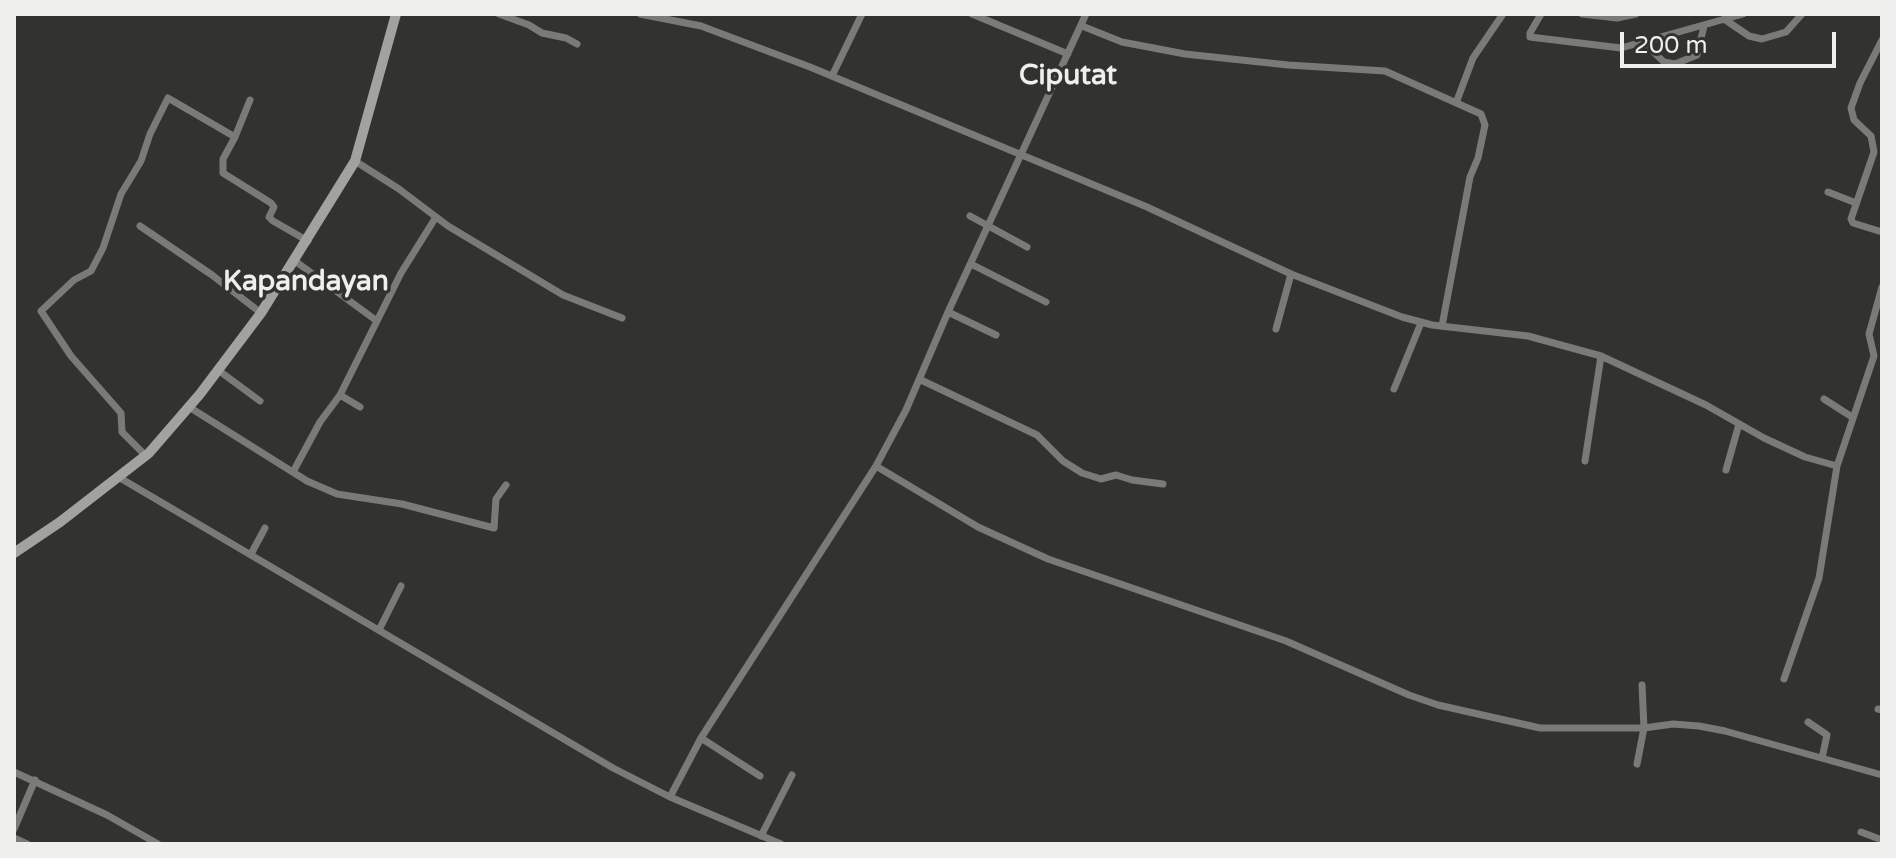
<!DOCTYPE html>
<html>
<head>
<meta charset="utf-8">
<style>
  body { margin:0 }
  #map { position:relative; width:1896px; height:858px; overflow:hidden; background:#32322f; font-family:"Varela Round",sans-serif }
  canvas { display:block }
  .frame { position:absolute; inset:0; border:16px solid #efefed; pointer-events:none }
  .scale { position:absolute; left:1620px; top:32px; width:216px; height:36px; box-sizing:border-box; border:4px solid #efefed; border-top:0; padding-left:10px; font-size:24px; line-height:28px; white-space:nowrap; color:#efefed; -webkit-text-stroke:6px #32322f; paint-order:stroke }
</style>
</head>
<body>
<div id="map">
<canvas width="1896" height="858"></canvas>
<div class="frame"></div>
<div class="scale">200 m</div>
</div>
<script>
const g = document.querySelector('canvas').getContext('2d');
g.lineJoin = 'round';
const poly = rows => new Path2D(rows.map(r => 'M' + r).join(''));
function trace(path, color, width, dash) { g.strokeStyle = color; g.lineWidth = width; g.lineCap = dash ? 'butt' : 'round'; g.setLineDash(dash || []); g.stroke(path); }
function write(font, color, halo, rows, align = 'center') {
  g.font = font + ' "Varela Round",sans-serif'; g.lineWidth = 7; g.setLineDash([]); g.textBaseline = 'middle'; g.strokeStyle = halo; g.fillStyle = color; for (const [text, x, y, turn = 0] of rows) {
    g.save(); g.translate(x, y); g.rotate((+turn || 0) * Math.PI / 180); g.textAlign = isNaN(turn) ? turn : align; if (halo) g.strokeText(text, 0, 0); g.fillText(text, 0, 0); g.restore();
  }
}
trace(poly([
  [499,14,529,25,542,33,566,38,577,44],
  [640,14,701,26,810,67,1147,207,1291,274,1402,317,1432,325,1528,336,1601,356,1706,405,1764,438,1805,457,1837,466],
  [972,14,1068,54],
  [1541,14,1530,33,1530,37,1621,48,1743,14],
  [1582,14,1617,18,1636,14],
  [1724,19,1749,36,1762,39,1786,32,1802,14],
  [1082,26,1122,42,1185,54,1288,65,1385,71,1481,114,1485,125,1478,158,1470,177,1442,326],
  [1882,40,1860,83,1851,108,1854,120,1871,136,1874,152,1851,219,1853,223,1882,232],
  [1644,43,1664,62,1675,64,1697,55,1704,26],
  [832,76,862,14],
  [1456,103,1473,58,1503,14],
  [235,137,250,100],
  [355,161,399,189,448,226,563,295,622,318],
  [1828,192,1856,203],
  [970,216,1027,247],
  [140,226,212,275,261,313],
  [295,261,377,321],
  [971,264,1046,302],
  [948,312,996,335],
  [1276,329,1291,274],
  [218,370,260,401],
  [921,380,1037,435,1063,461,1082,473,1101,479,1116,475,1132,480,1163,484],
  [1394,389,1421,323],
  [340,395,360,407],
  [1824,399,1852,417],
  [189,407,307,481,337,494,402,504,494,528,496,499,506,485],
  [146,456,122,432,121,413,71,356,41,311,74,280,91,271,103,248,121,194,141,161,150,134,168,98,235,137,223,159,223,173,271,203,274,207,269,217,273,221,308,241],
  [1585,461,1601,356],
  [876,466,978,527,1048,559,1286,641,1409,695,1438,705,1540,728,1644,728,1673,724,1699,726,1725,731,1882,775],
  [1726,470,1739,424],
  [293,472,320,422,340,395,401,273,436,217],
  [120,478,613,768,670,797,781,844],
  [251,554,265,528],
  [379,630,401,586],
  [1784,679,1819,578,1837,466,1874,356,1869,334,1882,287],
  [1878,709,1882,710],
  [1808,722,1827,735,1822,758],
  [701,738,760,776],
  [1637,764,1644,728,1642,685],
  [14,772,107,815,158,844],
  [670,797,701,738,876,466,906,410,948,312,1086,14],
  [14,829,35,780],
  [1861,832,1882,840],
  [761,836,792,775],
  [14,838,27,844]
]), '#7a7a78', 7);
trace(poly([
  [14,553,60,522,149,453,200,394,261,313,355,161,396,14]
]), '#a2a29f', 10);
write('bold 28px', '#efefed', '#32322f', [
  ["Ciputat",1068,77],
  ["Kapandayan",306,283]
]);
</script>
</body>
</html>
